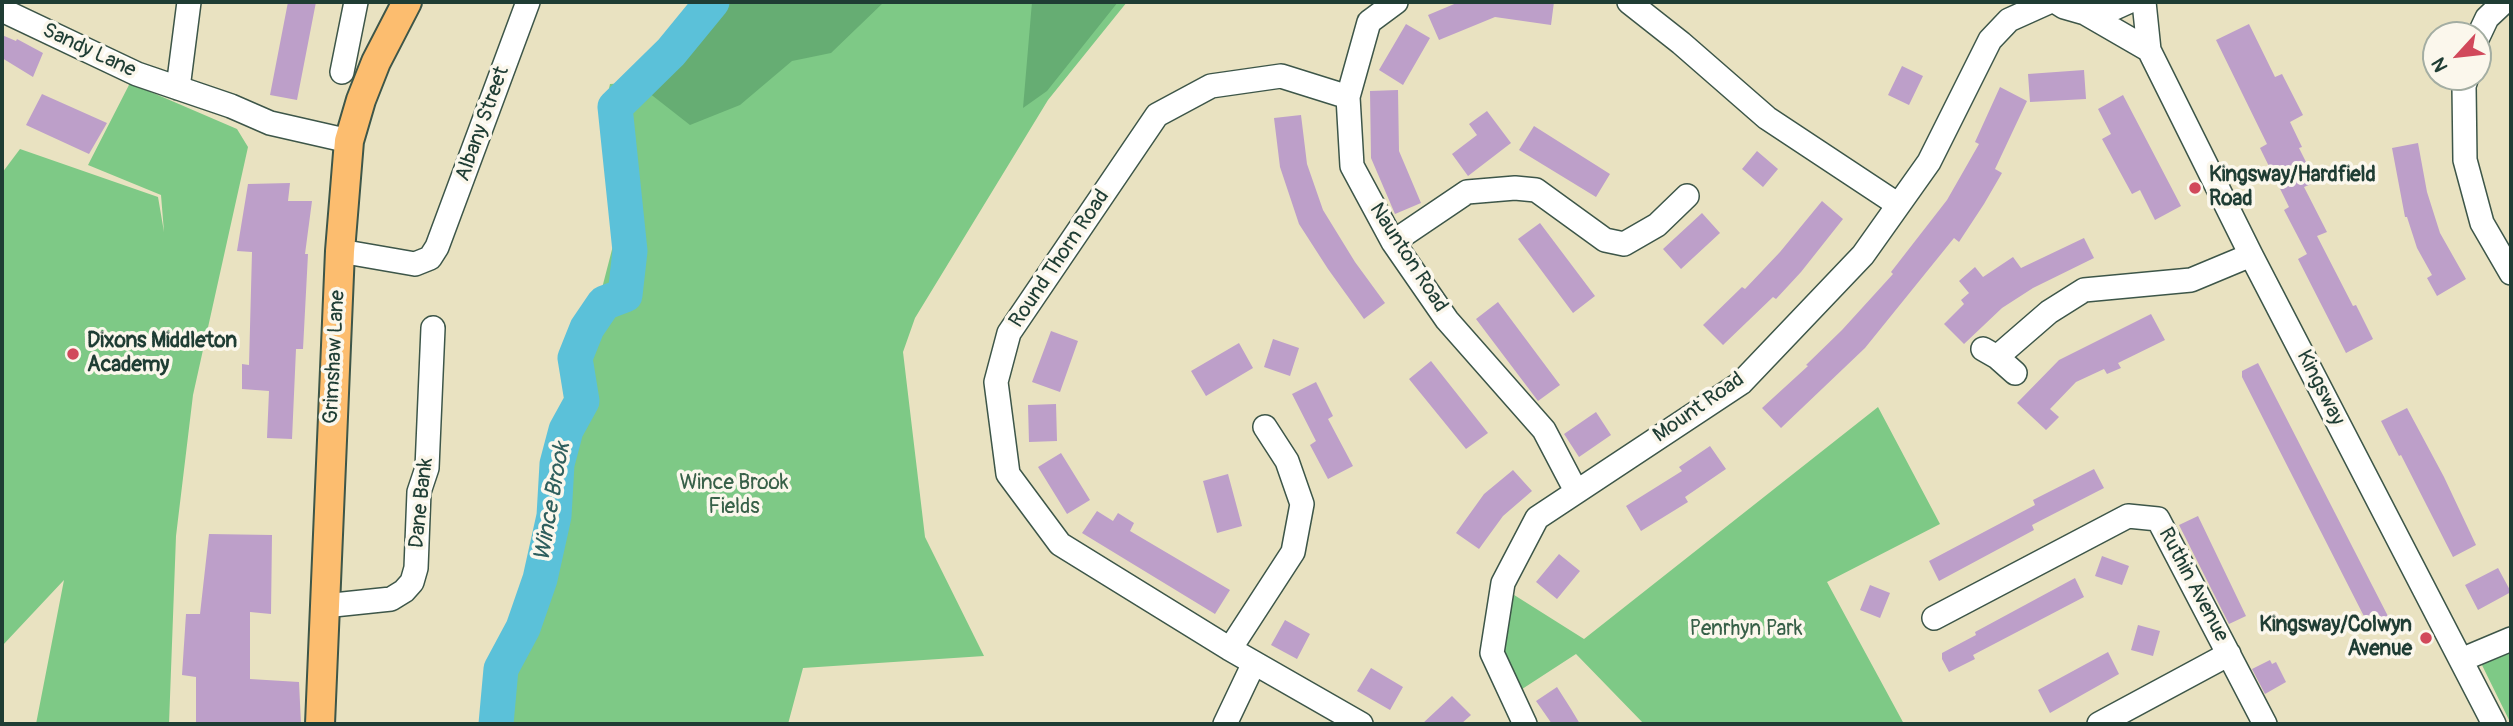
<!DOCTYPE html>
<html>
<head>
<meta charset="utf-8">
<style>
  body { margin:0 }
  #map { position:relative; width:2513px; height:726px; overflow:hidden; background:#e9e2c1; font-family:Pangolin,sans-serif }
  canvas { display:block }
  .frame { position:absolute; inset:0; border:4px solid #1f3d34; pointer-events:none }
  .north { position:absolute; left:2422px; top:21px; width:70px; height:70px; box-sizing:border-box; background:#fbf7ec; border:2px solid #a3ada2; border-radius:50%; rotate:243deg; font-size:19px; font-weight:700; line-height:28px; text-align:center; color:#1f3d34 }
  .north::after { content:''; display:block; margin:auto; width:24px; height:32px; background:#d1495b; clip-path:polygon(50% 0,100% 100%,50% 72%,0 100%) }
</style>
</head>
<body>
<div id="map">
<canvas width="2513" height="726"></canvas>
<div class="frame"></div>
<div class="north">N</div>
</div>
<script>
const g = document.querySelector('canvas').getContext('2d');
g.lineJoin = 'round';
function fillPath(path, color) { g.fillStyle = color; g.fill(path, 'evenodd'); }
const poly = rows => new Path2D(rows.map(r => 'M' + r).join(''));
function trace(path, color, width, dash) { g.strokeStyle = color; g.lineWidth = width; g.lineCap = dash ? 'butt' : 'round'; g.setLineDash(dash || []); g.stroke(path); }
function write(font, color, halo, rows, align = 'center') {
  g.font = font + ' Pangolin,sans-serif'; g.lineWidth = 7; g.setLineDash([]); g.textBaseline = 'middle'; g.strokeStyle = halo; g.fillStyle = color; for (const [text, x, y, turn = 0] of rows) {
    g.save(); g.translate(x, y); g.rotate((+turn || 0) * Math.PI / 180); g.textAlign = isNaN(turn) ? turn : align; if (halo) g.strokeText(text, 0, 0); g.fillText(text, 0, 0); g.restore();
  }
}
fillPath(poly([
  [699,2,1127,2,1048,100,915,318,903,352,925,537,984,656,803,668,788,724,487,724,491,684,527,589,549,514,551,464,563,421,577,400,569,355,582,323,600,296,616,234,605,107,610,84,627,83],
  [130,83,237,129,248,147,193,395,176,536,169,724,36,724,64,580,2,646,2,173,20,149,158,197,164,232,161,195,88,165],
  [1878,407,1940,524,1827,582,1904,724,1644,724,1576,654,1516,693,1498,653,1511,593,1584,639],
  [2511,645,2511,724,2479,659]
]), '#7ec986');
fillPath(poly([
  [724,2,884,2,831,53,792,61,740,105,690,125,644,89,667,76],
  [1032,2,1118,2,1047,91,1023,108]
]), '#66ad73');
trace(poly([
  [496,724,501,669,523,628,540,579,554,516,557,464,566,430,582,401,575,358,587,328,604,303,625,295,630,251,615,107,671,52,712,2]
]), '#5bc1d9', 35);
fillPath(poly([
  [288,2,316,2,297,100,270,95],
  [1459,2,1554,2,1551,25,1495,17,1439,40,1428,15],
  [1406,24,1430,38,1403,85,1379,70],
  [2249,24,2275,77,2282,74,2303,115,2290,122,2302,147,2299,148,2316,182,2304,187,2327,232,2317,236,2353,306,2356,305,2373,339,2346,353,2298,259,2307,254,2284,210,2289,207,2260,148,2267,144,2216,40],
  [2,35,16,41,17,39,43,53,33,77,2,58],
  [1902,66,1923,76,1909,105,1888,95],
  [2084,70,2086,99,2030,102,2028,74],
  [2000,87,2027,101,1995,169,2002,173,1984,204,1959,242,1954,238,1865,348,1781,428,1762,408,1808,366,1806,365,1842,330,1893,274,1891,272,1947,200,1979,144,1975,142],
  [1398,90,1399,151,1421,203,1395,214,1371,158,1370,91],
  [42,94,107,123,89,154,26,125],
  [2123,95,2181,206,2155,220,2140,190,2132,194,2102,139,2111,134,2098,109],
  [1487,111,1511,143,1468,176,1452,154,1477,135,1469,124],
  [1301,115,1307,164,1323,210,1355,262,1385,303,1364,319,1328,269,1299,224,1280,167,1274,118],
  [1534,126,1610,174,1596,197,1519,150],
  [2418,143,2427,192,2440,233,2466,279,2437,296,2427,278,2432,275,2417,248,2407,217,2405,217,2392,148],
  [1757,151,1778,169,1763,187,1742,169],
  [290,183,288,201,312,201,305,254,308,254,303,349,296,349,292,439,267,438,269,391,242,389,242,364,249,365,252,252,237,251,248,184],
  [1822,201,1843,219,1801,272,1776,299,1773,297,1723,345,1703,325,1742,287,1745,289,1780,252],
  [1702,213,1720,233,1681,269,1663,249],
  [1540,223,1595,296,1573,313,1518,239],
  [2084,238,2094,258,2033,288,2002,308,1964,344,1944,324,1964,304,1961,300,1969,293,1959,281,1975,267,1983,277,2013,257,2021,268],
  [1498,302,1560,385,1538,401,1476,319],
  [2151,314,2165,340,2118,363,2121,368,2107,374,2104,369,2076,382,2050,409,2059,417,2046,430,2017,403,2059,360],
  [1051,331,1078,341,1060,392,1032,382],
  [1273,339,1299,348,1290,376,1264,367],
  [1239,343,1253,368,1206,396,1191,371],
  [1431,361,1488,433,1466,449,1409,379],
  [2258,363,2392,624,2373,634,2242,377,2242,371],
  [1316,382,1333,416,1328,419,1353,466,1328,479,1310,445,1316,441,1292,394],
  [1056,404,1057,441,1029,442,1028,405],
  [2407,408,2444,477,2476,545,2453,557,2401,455,2399,456,2381,421],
  [1596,412,1611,435,1579,457,1564,434],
  [1710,446,1726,469,1685,497,1688,502,1641,531,1626,506,1682,471,1679,467],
  [1061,453,1090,500,1067,514,1038,467],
  [2094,469,2104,488,2032,525,2034,530,1939,581,1929,561,2035,505,2033,500],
  [1513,470,1532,491,1503,516,1479,549,1456,533,1484,494],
  [1228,474,1242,526,1217,533,1203,481],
  [1097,511,1113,521,1118,513,1134,523,1130,531,1230,590,1215,614,1082,533],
  [2198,516,2246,616,2229,624,2179,525],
  [209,534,272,535,271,614,250,612,250,679,299,682,301,724,196,724,196,677,182,675,186,614,200,614],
  [1559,554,1580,571,1557,599,1536,582],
  [2102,556,2129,566,2122,585,2095,576],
  [2498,568,2511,592,2478,610,2465,585],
  [2075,578,2084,597,1973,655,1975,659,1949,672,1942,659,1942,653,1976,635,1975,632],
  [1870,585,1890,593,1880,618,1860,610],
  [1285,620,1310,634,1297,659,1271,645],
  [2138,625,2160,631,2153,656,2131,650],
  [2108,652,2119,674,2050,713,2038,690],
  [2270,660,2272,664,2276,662,2286,682,2265,694,2252,669],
  [1371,668,1403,687,1390,710,1357,691],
  [1557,687,1571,709,1580,724,1552,724,1536,701],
  [1452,696,1471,715,1461,724,1422,724]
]), '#bd9fc9');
const minor = poly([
  [1396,2,1369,22,1348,97,1352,166,1393,242,1447,320,1544,430,1576,491],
  [1629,2,1681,43,1767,118,1897,204],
  [2056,2,2064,7,2085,13,2149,50],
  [2144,2,2149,50,2251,255,2494,724],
  [2,10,137,74,231,106,270,123,349,141],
  [2085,13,2106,12,2128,2],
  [2478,37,2487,18,2504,2],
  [342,72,356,2],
  [2467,77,2464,86,2465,160,2482,223,2511,273],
  [178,88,189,2],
  [1348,97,1281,76,1211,86,1157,115,1009,333,996,382,1008,474,1060,544,1230,649,1361,724],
  [1393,242,1467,192,1515,188,1536,190,1605,240,1624,244,1657,225,1687,196],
  [340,251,415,264,430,258,437,247,528,2],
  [1983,349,1997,357,2015,373],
  [1997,357,2049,312,2084,290,2191,280,2251,255],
  [324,606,391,599,404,591,412,582,416,568,419,492,427,468,433,328],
  [1934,618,2128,516,2158,519,2265,724],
  [1230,649,1293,552,1302,504,1287,461,1265,427],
  [2461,660,2511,639],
  [1225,724,1254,663],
  [1525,724,1492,653,1503,583,1537,518,1741,383,1863,255,1929,162,1990,40,2009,20,2049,2],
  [2099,724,2229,654]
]);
const major = poly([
  [320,724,340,251,349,141,361,100,376,62,407,2]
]);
trace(minor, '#3d5649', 26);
trace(major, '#3d5649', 32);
trace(minor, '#fff', 23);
trace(major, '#fcbd6f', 28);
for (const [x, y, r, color] of [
  [2195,188,7,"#d1495b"],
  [73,354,7,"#d1495b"],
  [2426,638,7,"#d1495b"]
]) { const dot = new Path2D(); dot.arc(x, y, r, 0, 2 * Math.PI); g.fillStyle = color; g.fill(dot); trace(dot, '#fbf7ec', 2.5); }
write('21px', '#1f3d34', '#fbf7ec', [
  ["Sandy Lane",89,51,25],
  ["Albany Street",483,124,-70],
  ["Naunton Road",1408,258,57],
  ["Round Thorn Road",1060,259,-56],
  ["Grimshaw Lane",335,357,-87],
  ["Kingsway",2320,388,63],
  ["Mount Road",1699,408,-35],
  ["Dane Bank",422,503,-84],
  ["Ruthin Avenue",2193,585,62]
]);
write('bold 21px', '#1f3d34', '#fbf7ec', [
  ["Kingsway/Hardfield",2209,176],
  ["Road",2209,200],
  ["Dixons Middleton",87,342],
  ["Academy",87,366],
  ["Kingsway/Colwyn",2412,626,"right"],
  ["Avenue",2412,650,"right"]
], 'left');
write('21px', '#376048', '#fbf7ec', [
  ["Wince Brook",734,484],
  ["Fields",734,508],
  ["Penrhyn Park",1746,630]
]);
write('italic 23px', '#2e5e5d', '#fbf7ec', [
  ["Wince Brook",553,502,-80]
]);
</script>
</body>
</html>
